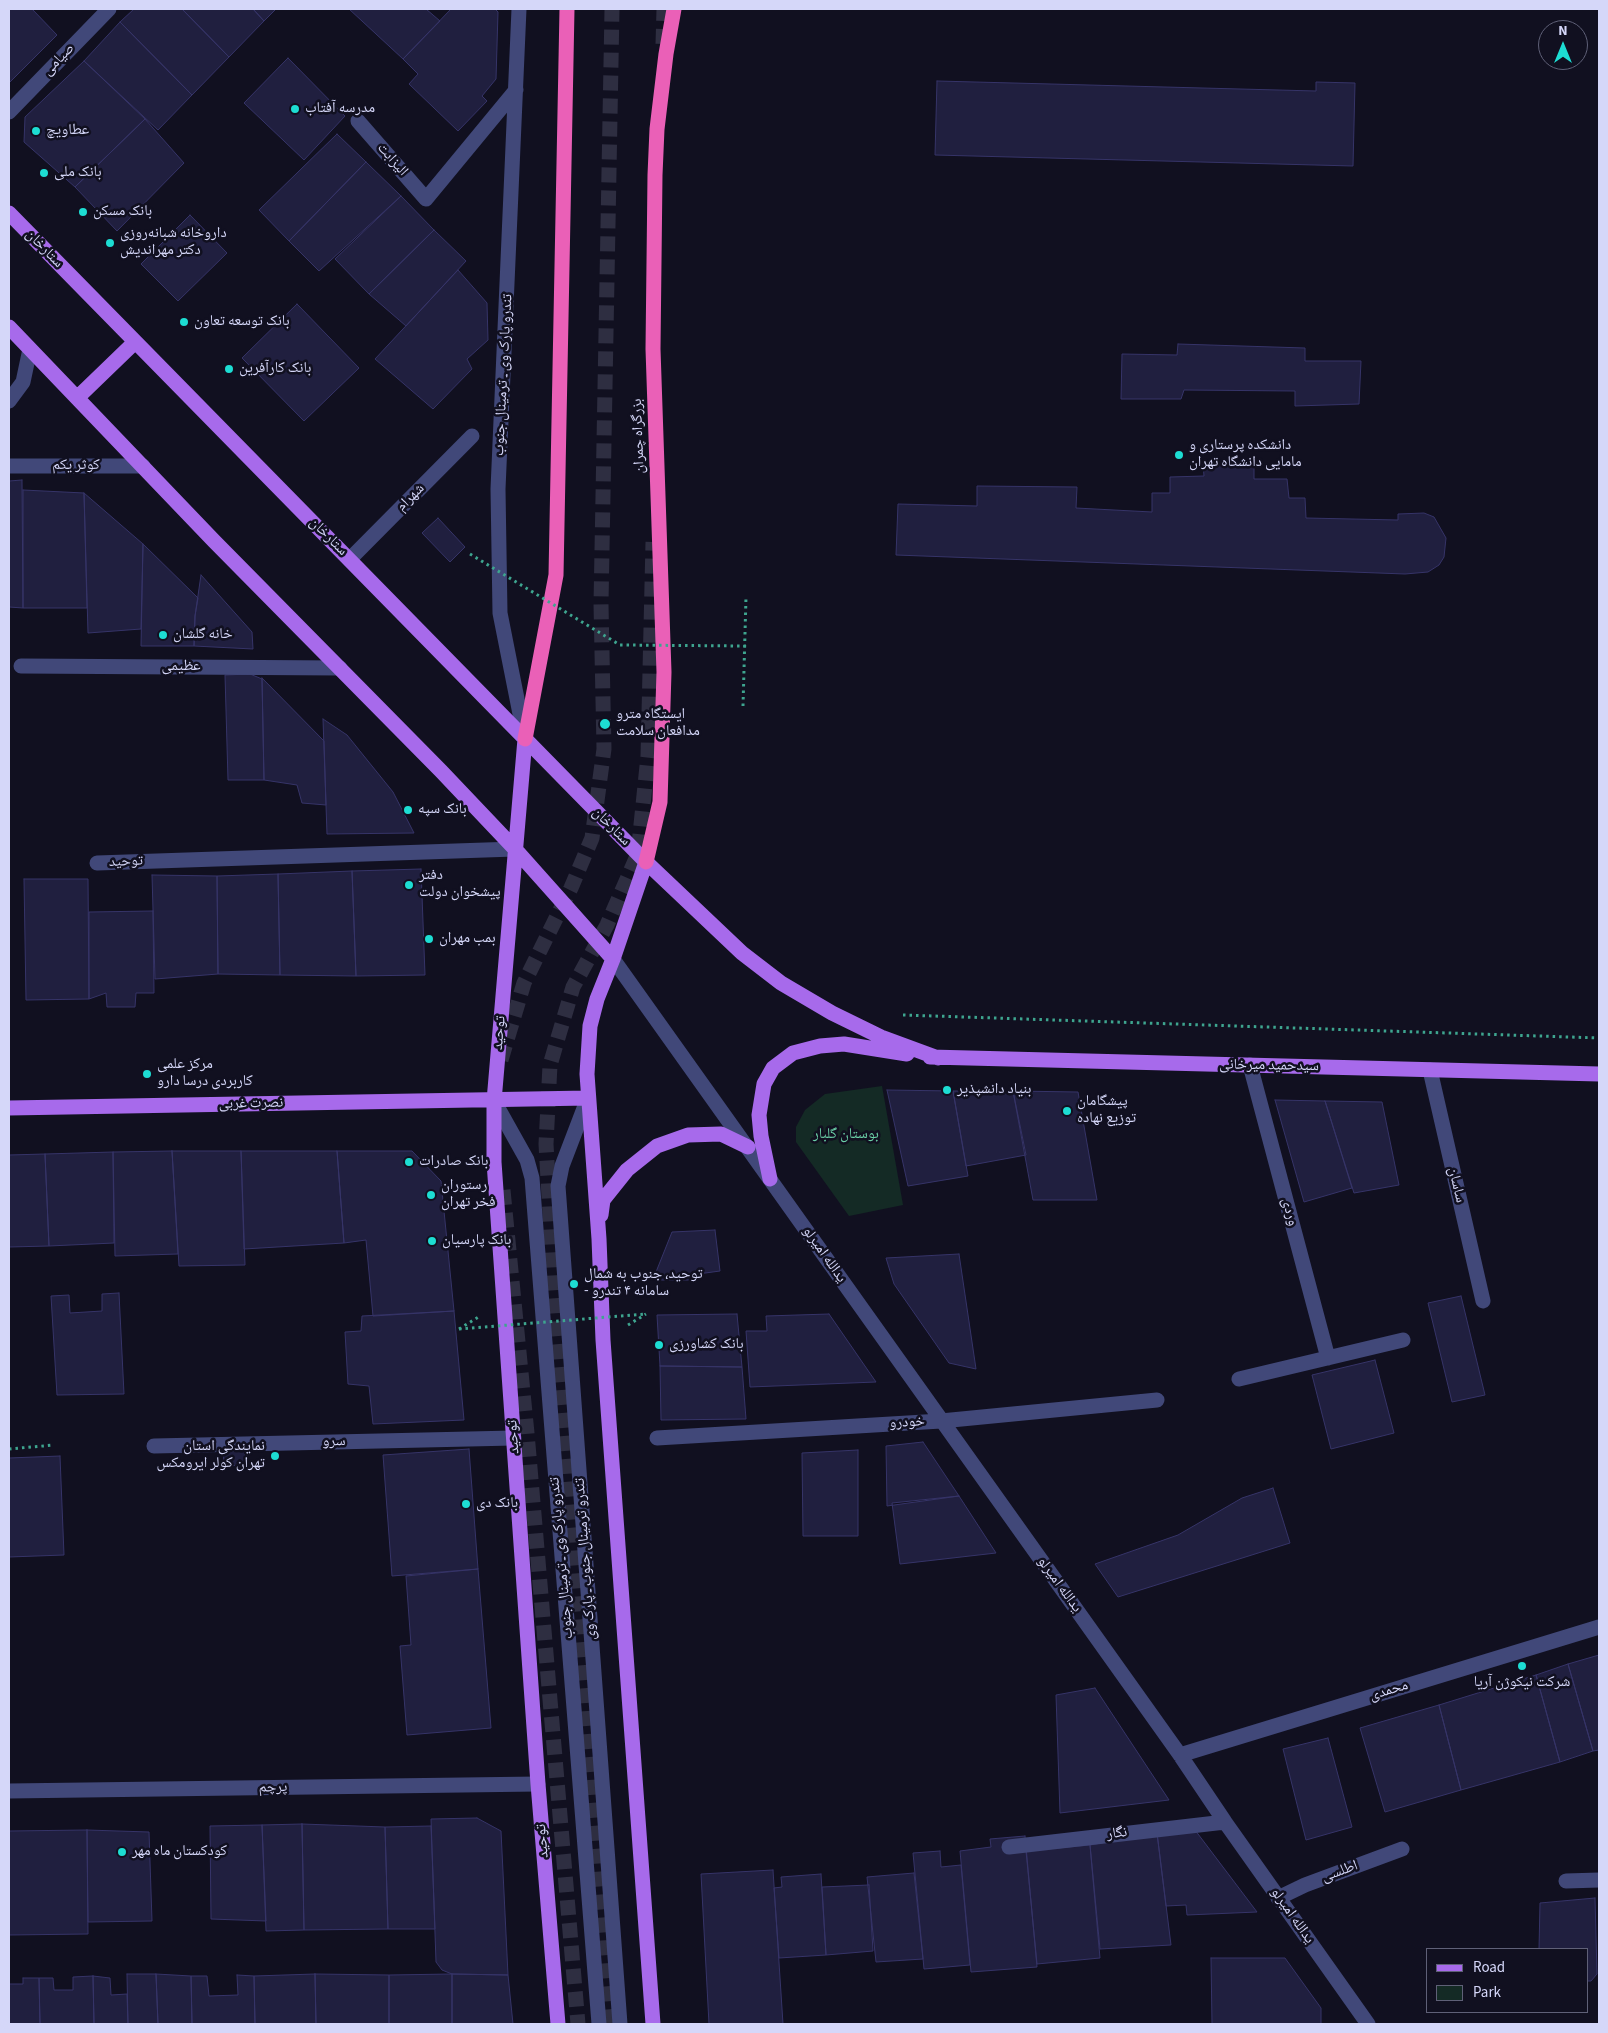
<!DOCTYPE html>
<html>
<head>
<meta charset="utf-8">
<style>
  body { margin:0 }
  #map { position:relative; width:1608px; height:2033px; overflow:hidden; background:#111020; font-family:"Source Sans 3",sans-serif }
  canvas { display:block }
  .frame { position:absolute; inset:0; border:10px solid #d5d7f9; pointer-events:none }
  .legend { position:absolute; left:1426px; top:1948px; width:162px; height:65px; box-sizing:border-box; background:#111020; border:1px solid #5f6077; margin:0; padding:6px 9px; list-style:none; font-size:15px; color:#d5d7f9 }
  .legend li { display:flex; align-items:center; gap:10px; height:25px }
  .legend b { width:25px; border:1px solid #5f6077 }
  .north { position:absolute; left:1538px; top:20px; width:50px; height:50px; box-sizing:border-box; background:#111020; border:1px solid #5f6077; border-radius:50%; rotate:0deg; font-size:14px; font-weight:700; line-height:20px; text-align:center; color:#d5d7f9 }
  .north::after { content:''; display:block; margin:auto; width:18px; height:22px; background:#1dddd3; clip-path:polygon(50% 0,100% 100%,50% 72%,0 100%) }
</style>
</head>
<body>
<div id="map">
<canvas width="1608" height="2033"></canvas>
<div class="frame"></div>
<ul class="legend">
<li><b style="height:6px;background:#a76aeb"></b>Road</li>
<li><b style="height:14px;background:#142a25"></b>Park</li>
</ul>
<div class="north">N</div>
</div>
<script>
const g = document.querySelector('canvas').getContext('2d');
g.lineJoin = 'round';
function fillPath(path, color) { g.fillStyle = color; g.fill(path, 'evenodd'); }
const poly = rows => new Path2D(rows.map(r => 'M' + r).join(''));
function trace(path, color, width, dash) { g.strokeStyle = color; g.lineWidth = width; g.lineCap = dash ? 'butt' : 'round'; g.setLineDash(dash || []); g.stroke(path); }
function write(font, color, halo, rows, align = 'center') {
  g.font = font + ' "Source Sans 3","Noto Naskh Arabic",sans-serif'; g.lineWidth = 5; g.setLineDash([]); g.textBaseline = 'middle'; g.strokeStyle = halo; g.fillStyle = color; for (const [text, x, y, turn = 0] of rows) {
    g.save(); g.translate(x, y); g.rotate((+turn || 0) * Math.PI / 180); g.textAlign = isNaN(turn) ? turn : align; if (halo) g.strokeText(text, 0, 0); g.fillText(text, 0, 0); g.restore();
  }
}
fillPath(poly([
  [882,1086,903,1205,849,1216,796,1142,796,1127,805,1110,825,1094]
]), '#142a25');
const building = poly([
  [9,9,32,9,57,35,9,83,9,9],
  [134,9,182,9,229,57,192,95,120,22,134,9],
  [182,9,253,9,264,21,229,57,182,9],
  [253,9,276,9,264,21,253,9],
  [349,9,426,9,440,21,403,59,349,9],
  [451,9,495,9,498,12,496,79,482,96,487,101,458,131,409,84,418,74,403,59,451,9],
  [120,22,192,95,158,130,84,61,120,22],
  [288,58,345,116,304,160,244,103,288,58],
  [84,61,145,119,75,187,24,142,25,117,84,61],
  [937,81,1316,91,1316,82,1355,83,1353,166,935,155,937,81],
  [145,119,184,163,117,231,75,187,145,119],
  [337,134,366,162,289,241,259,210,337,134],
  [366,162,401,196,319,271,289,241,366,162],
  [401,196,434,230,369,294,335,259,401,196],
  [190,215,227,253,178,301,141,264,190,215],
  [434,230,466,261,406,326,369,294,434,230],
  [458,270,487,303,488,340,467,359,472,369,433,409,375,359,458,270],
  [297,304,359,368,304,421,242,358,297,304],
  [1178,344,1305,348,1305,361,1361,361,1359,404,1295,406,1295,391,1184,390,1181,399,1121,399,1122,354,1177,355,1178,344],
  [1203,464,1254,464,1254,479,1287,479,1289,498,1305,498,1306,518,1398,520,1398,514,1424,513,1434,517,1446,538,1444,557,1439,565,1428,572,1405,574,896,555,898,504,977,506,977,486,1077,487,1076,508,1152,512,1152,493,1170,493,1170,477,1204,476,1203,464],
  [22,480,23,608,9,607,9,481,22,480],
  [23,490,84,493,87,608,23,608,23,490],
  [84,493,143,544,141,629,88,633,84,493],
  [438,518,465,547,450,562,422,533,438,518],
  [143,544,198,598,195,616,194,646,141,646,143,544],
  [201,575,252,632,253,649,194,646,195,616,201,575],
  [250,674,262,679,264,780,228,780,225,675,250,674],
  [262,678,324,741,326,805,302,803,297,785,264,780,262,678],
  [323,719,347,735,393,792,414,833,327,834,323,719],
  [421,869,425,975,356,976,352,871,421,869],
  [352,871,356,976,280,975,278,874,352,871],
  [278,874,280,975,218,974,217,876,278,874],
  [152,875,217,876,218,974,155,979,152,875],
  [24,879,88,879,89,999,26,1000,24,879],
  [153,911,154,993,136,993,135,1007,107,1007,106,993,89,999,89,912,153,911],
  [887,1090,953,1091,968,1176,908,1186,887,1090],
  [953,1091,1013,1091,1026,1155,966,1166,953,1091],
  [1013,1091,1078,1092,1097,1200,1033,1200,1013,1091],
  [1275,1100,1325,1101,1352,1188,1304,1202,1275,1100],
  [1325,1101,1382,1102,1399,1185,1354,1193,1325,1101],
  [172,1151,241,1151,245,1265,179,1266,172,1151],
  [172,1151,178,1254,115,1256,113,1152,172,1151],
  [241,1151,337,1151,344,1243,244,1249,241,1151],
  [337,1151,412,1151,441,1181,454,1311,373,1316,366,1240,344,1243,337,1151],
  [113,1152,114,1243,49,1246,45,1154,113,1152],
  [45,1154,49,1246,9,1247,9,1155,45,1154],
  [715,1230,720,1271,698,1274,696,1280,656,1280,656,1272,672,1232,715,1230],
  [959,1254,976,1369,949,1363,894,1284,886,1258,959,1254],
  [119,1293,124,1394,57,1395,51,1296,69,1295,70,1313,102,1311,102,1294,119,1293],
  [1461,1296,1485,1395,1452,1402,1428,1303,1461,1296],
  [454,1311,464,1420,373,1424,369,1386,348,1384,345,1332,361,1331,362,1316,454,1311],
  [737,1314,742,1367,660,1366,657,1315,737,1314],
  [829,1314,876,1382,750,1387,746,1331,767,1331,766,1316,829,1314],
  [1375,1360,1394,1433,1331,1449,1312,1375,1375,1360],
  [660,1366,742,1367,746,1419,661,1420,660,1366],
  [923,1442,959,1496,887,1506,886,1446,923,1442],
  [223,1445,244,1445,245,1465,224,1466,223,1445],
  [469,1449,478,1569,392,1576,383,1455,469,1449],
  [858,1450,858,1536,803,1536,802,1453,858,1450],
  [60,1456,64,1555,9,1557,9,1458,60,1456],
  [1273,1488,1290,1543,1118,1597,1095,1564,1178,1535,1242,1498,1273,1488],
  [959,1496,996,1553,900,1564,892,1503,959,1496],
  [478,1569,491,1728,407,1735,400,1646,411,1645,406,1576,478,1569],
  [1599,1655,1599,1750,1593,1751,1568,1664,1599,1655],
  [1568,1664,1593,1751,1560,1762,1536,1675,1568,1664],
  [1536,1675,1560,1762,1461,1790,1439,1705,1536,1675],
  [1095,1688,1169,1800,1060,1813,1056,1695,1095,1688],
  [1439,1705,1461,1790,1385,1812,1360,1728,1439,1705],
  [1328,1738,1352,1827,1306,1840,1283,1749,1328,1738],
  [477,1818,501,1831,508,1975,452,1974,442,1970,436,1962,431,1819,477,1818],
  [302,1824,385,1827,388,1929,304,1930,302,1824],
  [302,1824,304,1930,266,1931,262,1825,302,1824],
  [262,1825,266,1921,211,1919,210,1826,262,1825],
  [431,1826,435,1929,388,1929,385,1827,431,1826],
  [87,1830,88,1934,9,1935,9,1831,87,1830],
  [87,1830,149,1832,152,1921,88,1922,87,1830],
  [1195,1830,1257,1912,1187,1915,1186,1905,1166,1906,1157,1833,1195,1830],
  [1157,1833,1171,1945,1100,1949,1090,1845,1157,1833],
  [1025,1836,1037,1967,971,1972,960,1851,991,1847,990,1839,1025,1836],
  [1090,1845,1100,1958,1037,1964,1026,1851,1090,1845],
  [940,1851,941,1867,961,1865,970,1965,924,1969,913,1853,940,1851],
  [773,1870,783,2024,709,2024,701,1874,773,1870],
  [914,1873,923,1959,876,1962,867,1877,914,1873],
  [821,1874,826,1955,779,1958,774,1888,782,1887,781,1877,821,1874],
  [869,1885,873,1951,826,1955,822,1887,869,1885],
  [1595,1898,1597,1974,1591,1981,1587,1981,1587,1949,1539,1949,1540,1903,1595,1898],
  [1211,1958,1285,1958,1321,2008,1321,2024,1212,2024,1211,1958],
  [127,1974,156,1974,158,2024,128,2024,127,1974],
  [156,1974,191,1976,192,2024,158,2024,156,1974],
  [315,1974,389,1975,389,2024,316,2024,315,1974],
  [315,1974,316,2024,255,2024,254,1976,315,1974],
  [452,1974,508,1975,513,2024,452,2024,452,1974],
  [452,1974,452,2024,389,2024,389,1975,452,1974],
  [237,1975,254,1976,255,2024,192,2024,191,1976,207,1976,209,1996,238,1995,237,1975],
  [93,1976,94,2024,40,2024,39,1978,53,1978,54,1990,73,1990,73,1977,93,1976],
  [93,1976,110,1978,111,1995,127,1994,128,2024,94,2024,93,1976],
  [23,1978,39,1978,40,2024,9,2024,9,1984,23,1984,23,1978]
]);
fillPath(building, '#201f3f');
trace(building, '#363468', 1);
trace(poly([
  [663,44,664,9],
  [501,1060,524,983,571,888,592,838,604,749,601,604,612,9],
  [503,1190,527,1433,578,2024],
  [612,2024,556,1321,546,1144,550,1065,573,987,607,925,638,854,648,756,653,542]
]), '#2e2e41', 15, [15, 8]);
trace(poly([
  [743,706,746,597],
  [903,1015,1599,1038],
  [628,1325,646,1314],
  [459,1329,480,1316],
  [9,1449,54,1445]
]), '#3ea58f', 3, [2.5, 4]);
trace(poly([
  [519,9,498,489,500,613,525,739],
  [9,112,109,9],
  [358,121,426,199,516,90],
  [9,401,23,382,30,349],
  [9,466,143,466],
  [350,559,472,436],
  [21,666,340,668],
  [97,863,515,849],
  [613,959,1180,1755,1225,1822,1368,2024],
  [1250,1065,1328,1358],
  [1430,1070,1483,1301],
  [588,1098,562,1166,558,1186,620,2024],
  [494,1101,527,1160,532,1178,599,2024],
  [1239,1379,1403,1340],
  [657,1438,941,1421,1157,1400],
  [154,1446,514,1438],
  [1180,1755,1599,1627],
  [9,1791,538,1784],
  [1009,1847,1225,1822],
  [1566,1881,1599,1880],
  [1278,1898,1305,1885,1402,1849]
]), '#414879', 15);
trace(poly([
  [9,213,646,862,742,953,781,983,832,1013,881,1037,938,1058],
  [9,327,214,541,441,771,515,849,613,959],
  [77,398,135,342],
  [525,739,494,1101,494,1162,538,1784,558,2024],
  [646,862,613,959,597,999,590,1026,587,1074,599,1239,603,1340,653,2024],
  [930,1057,1599,1074],
  [9,1108,588,1098],
  [770,1179,761,1136,759,1115,764,1084,773,1068,793,1053,820,1046,844,1044,907,1054],
  [601,1215,603,1200,627,1170,657,1146,688,1135,721,1134,748,1147]
]), '#a76aeb', 15);
trace(poly([
  [525,739,556,575,567,9],
  [646,862,660,802,664,672,653,349,655,175,657,129,666,54,674,9]
]), '#ea60b7', 15);
trace(poly([
  [470,554,620,645,746,646],
  [459,1329,646,1314]
]), '#3ea58f', 3, [2.5, 4]);
for (const [x, y, r, color] of [
  [295,109,5,"#1dddd3"],
  [36,131,5,"#1dddd3"],
  [44,173,5,"#1dddd3"],
  [83,212,5,"#1dddd3"],
  [110,243,5,"#1dddd3"],
  [184,322,5,"#1dddd3"],
  [229,369,5,"#1dddd3"],
  [1179,455,5,"#1dddd3"],
  [163,635,5,"#1dddd3"],
  [605,724,6,"#1dddd3"],
  [408,810,5,"#1dddd3"],
  [409,885,5,"#1dddd3"],
  [429,939,5,"#1dddd3"],
  [147,1074,5,"#1dddd3"],
  [947,1090,5,"#1dddd3"],
  [1067,1111,5,"#1dddd3"],
  [409,1162,5,"#1dddd3"],
  [431,1195,5,"#1dddd3"],
  [432,1241,5,"#1dddd3"],
  [574,1284,5,"#1dddd3"],
  [659,1345,5,"#1dddd3"],
  [275,1456,5,"#1dddd3"],
  [466,1504,5,"#1dddd3"],
  [1522,1666,5,"#1dddd3"],
  [122,1852,5,"#1dddd3"]
]) { const dot = new Path2D(); dot.arc(x, y, r, 0, 2 * Math.PI); g.fillStyle = color; g.fill(dot); trace(dot, '#111020', 2); }
write('15px', '#d5d7f9', '#111020', [
  ["صیامی",59,60,-46],
  ["الیزابت",392,160,49],
  ["ستارخان",44,249,46],
  ["تندرو پارک وی ـ ترمینال جنوب",504,375,-87],
  ["بزرگراه چمران",639,436,-92],
  ["کوثر یکم",76,466],
  ["شهرام",411,498,-45],
  ["ستارخان",328,537,45],
  ["عظیمی",181,667],
  ["ستارخان",611,827,45],
  ["توحید",126,862,-2],
  ["توحید",500,1033,-85],
  ["سیدحمید میرخانی",1269,1066,1],
  ["نصرت غربی",251,1104,-1],
  ["ساسان",1456,1185,77],
  ["وردی",1289,1212,75],
  ["یدالله امیرلو",824,1255,55],
  ["خودرو",907,1423,-3],
  ["توحید",514,1437,-94],
  ["سرو",334,1442,-1],
  ["تندرو پارک وی ـ ترمینال جنوب",562,1558,-95],
  ["تندرو ترمینال جنوب ـ پارک وی",586,1559,-94],
  ["یدالله امیرلو",1059,1585,54],
  ["محمدی",1389,1691,-17],
  ["پرچم",273,1788,-1],
  ["نگار",1117,1834,-7],
  ["توحید",543,1841,-95],
  ["اطلسی",1340,1872,-20],
  ["یدالله امیرلو",1292,1916,55]
]);
write('15px', '#d5d7f9', '#111020', [
  ["مدرسه آفتاب",305,109],
  ["عطاویچ",46,131],
  ["بانک ملی",54,173],
  ["بانک مسکن",93,212],
  ["داروخانه شبانه‌روزی",120,234],
  ["دکتر مهراندیش",120,251],
  ["بانک توسعه تعاون",194,322],
  ["بانک کارآفرین",239,369],
  ["دانشکده پرستاری و",1189,446],
  ["مامایی دانشگاه تهران",1189,463],
  ["خانه گلشان",173,635],
  ["ایستگاه مترو",616,715],
  ["مدافعان سلامت",616,732],
  ["بانک سپه",418,810],
  ["دفتر",419,876],
  ["پیشخوان دولت",419,893],
  ["بمب مهران",439,939],
  ["مرکز علمی",157,1065],
  ["کاربردی درسا دارو",157,1082],
  ["بنیاد دانشپذیر",957,1090],
  ["پیشگامان",1077,1102],
  ["توزیع نهاده",1077,1119],
  ["بانک صادرات",419,1162],
  ["رستوران",441,1186],
  ["فخر تهران",441,1203],
  ["بانک پارسیان",442,1241],
  ["توحید، جنوب به شمال",584,1275],
  ["- سامانه ۴ تندرو",584,1292],
  ["بانک کشاورزی",669,1345],
  ["نمایندگی استان",265,1447,"right"],
  ["تهران کولر ایرومکس",265,1464,"right"],
  ["بانک دی",476,1504],
  ["شرکت نیکوژن آریا",1522,1683,"center"],
  ["کودکستان ماه مهر",132,1852]
], 'left');
write('15px', '#6bd0a7', '#111020', [
  ["بوستان گلبار",846,1135]
]);
</script>
</body>
</html>
